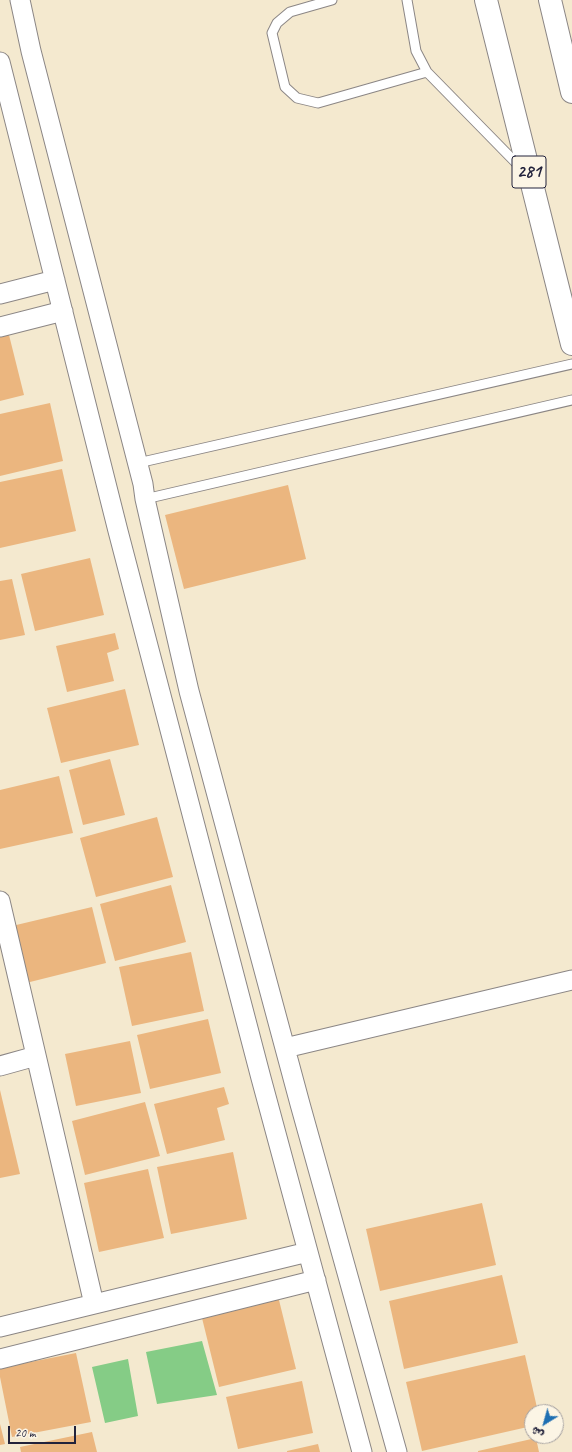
<!DOCTYPE html>
<html>
<head>
<meta charset="utf-8">
<style>
  body { margin:0 }
  #map { position:relative; width:572px; height:1452px; overflow:hidden; background:#f4e9cf; font-family:Caveat,"Playpen Sans Arabic",sans-serif }
  canvas { display:block }
  .north { position:absolute; left:524px; top:1404px; width:40px; height:40px; box-sizing:border-box; background:#fcf5e5; border:1px solid #a5a1a1; border-radius:50%; rotate:217deg; font-size:11px; font-weight:700; line-height:16px; text-align:center; color:#22223b }
  .north::after { content:''; display:block; margin:auto; width:14px; height:18px; background:#1f6fb2; clip-path:polygon(50% 0,100% 100%,50% 72%,0 100%) }
  .scale { position:absolute; left:8px; top:1426px; width:68px; height:18px; box-sizing:border-box; border:2px solid #22223b; border-top:0; padding-left:5px; font-size:12px; line-height:14px; white-space:nowrap; color:#22223b; -webkit-text-stroke:3px #fcf5e5; paint-order:stroke }
</style>
</head>
<body>
<div id="map">
<canvas width="572" height="1452"></canvas>
<div class="north">ش</div>
<div class="scale">20 m</div>
</div>
<script>
const g = document.querySelector('canvas').getContext('2d');
g.lineJoin = 'round';
function fillPath(path, color) { g.fillStyle = color; g.fill(path, 'evenodd'); }
const poly = rows => new Path2D(rows.map(r => 'M' + r).join(''));
function trace(path, color, width, dash) { g.strokeStyle = color; g.lineWidth = width; g.lineCap = dash ? 'butt' : 'round'; g.setLineDash(dash || []); g.stroke(path); }
function write(font, color, halo, rows, align = 'center') {
  g.font = font + ' Caveat,sans-serif'; g.lineWidth = 3.5; g.setLineDash([]); g.textBaseline = 'middle'; g.strokeStyle = halo; g.fillStyle = color; for (const [text, x, y, turn = 0] of rows) {
    g.save(); g.translate(x, y); g.rotate((+turn || 0) * Math.PI / 180); g.textAlign = isNaN(turn) ? turn : align; if (halo) g.strokeText(text, 0, 0); g.fillText(text, 0, 0); g.restore();
  }
}
fillPath(poly([
  [202,1341,217,1395,157,1404,146,1352],
  [128,1359,138,1416,105,1423,92,1367]
]), '#85cc86');
fillPath(poly([
  [9,335,24,395,0,401,0,337],
  [50,403,63,461,0,476,0,414],
  [62,469,76,531,0,548,0,482],
  [288,485,306,559,184,589,165,515],
  [90,558,104,615,35,631,21,574],
  [12,579,25,635,0,640,0,581],
  [115,633,119,649,107,653,114,681,67,692,56,646],
  [125,689,139,745,61,763,47,708],
  [110,759,125,815,83,825,69,770],
  [59,776,73,833,0,849,0,790],
  [157,817,173,877,96,897,80,838],
  [171,885,186,942,115,961,100,904],
  [92,907,106,963,26,983,12,926],
  [191,952,204,1011,132,1026,119,967],
  [208,1019,221,1073,150,1089,137,1035],
  [130,1041,141,1093,76,1106,65,1054],
  [224,1087,229,1104,217,1108,225,1140,167,1154,154,1104],
  [0,1090,20,1174,0,1178],
  [145,1102,160,1156,85,1175,72,1121],
  [233,1152,247,1219,171,1234,157,1167],
  [148,1169,164,1238,99,1252,84,1183],
  [482,1203,496,1265,380,1291,366,1229],
  [502,1275,518,1343,404,1369,389,1301],
  [278,1296,296,1369,219,1387,201,1314],
  [76,1353,91,1422,12,1437,0,1377,0,1368],
  [525,1355,538,1412,532,1412,532,1426,422,1451,406,1382],
  [302,1381,313,1433,238,1449,226,1397],
  [0,1424,5,1444,0,1445],
  [92,1432,97,1452,21,1452,20,1447],
  [536,1438,539,1452,478,1452,478,1451],
  [318,1444,320,1452,287,1452,287,1451]
]), '#ebb67f');
const lane = poly([
  [332,0,290,12,277,23,272,33,285,87,297,98,318,103,427,72],
  [407,0,416,51,427,72,523,170],
  [138,463,572,364],
  [145,499,572,400]
]);
const street = poly([
  [20,0,31,51,143,484,145,499,189,691,300,1104,397,1452],
  [0,62,118,531,261,1078,362,1452],
  [0,294,55,280],
  [0,327,63,311],
  [0,901,94,1304],
  [285,1048,572,980],
  [0,1066,36,1056],
  [0,1327,308,1252],
  [0,1359,316,1280]
]);
const highway = poly([
  [486,0,572,344],
  [550,0,572,92]
]);
trace(lane, '#8b8685', 11);
trace(street, '#8b8685', 21);
trace(highway, '#8b8685', 24);
trace(lane, '#fff', 9);
trace(street, '#fff', 19);
trace(highway, '#fff', 22);
for (const [x, y, w] of [
  [529,172,34]
]) { const box = new Path2D(); box.roundRect(x - w / 2, y - 16, w, 32, 3); g.fillStyle = '#fcf5e5'; g.fill(box); trace(box, '#22223b', 1); }
write('bold 18px', '#22223b', null, [
  ["281",529,172]
]);
</script>
</body>
</html>
